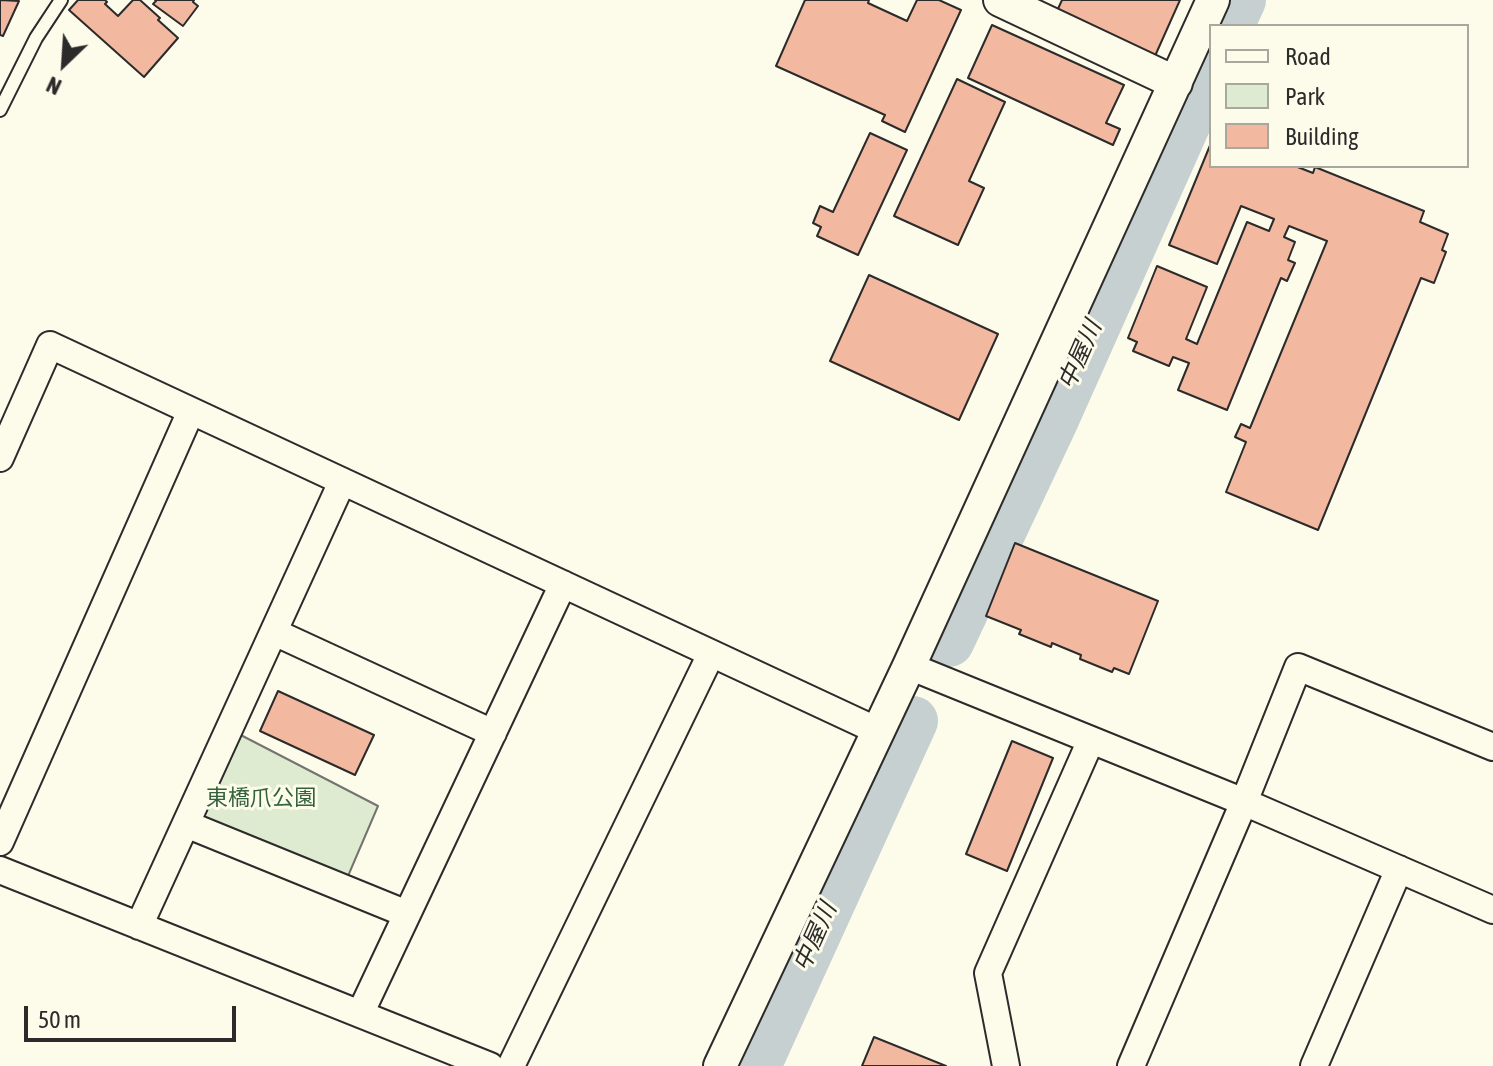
<!DOCTYPE html>
<html>
<head>
<meta charset="utf-8">
<style>
  body { margin:0 }
  #map { position:relative; width:1493px; height:1066px; overflow:hidden; background:#fdfbea; font-family:"Asap Condensed",sans-serif }
  canvas { display:block }
  .legend { position:absolute; left:1209px; top:24px; width:260px; height:144px; box-sizing:border-box; background:#fdfbea; border:2px solid #a9a89e; margin:0; padding:10px 14px; list-style:none; font-size:24px; color:#2b2b2b }
  .legend li { display:flex; align-items:center; gap:16px; height:40px }
  .legend b { width:40px; border:2px solid #a9a89e }
  .north { position:absolute; left:24px; top:24px; width:80px; height:80px; -webkit-text-stroke:6px #fdfbea; paint-order:stroke; rotate:205deg; font-size:22px; font-weight:700; line-height:32px; text-align:center; color:#2b2b2b }
  .north::after { content:''; display:block; margin:auto; width:28px; height:36px; background:#2b2b2b; clip-path:polygon(50% 0,100% 100%,50% 72%,0 100%) }
  .scale { position:absolute; left:24px; top:1006px; width:212px; height:36px; box-sizing:border-box; border:4px solid #2b2b2b; border-top:0; padding-left:10px; font-size:24px; line-height:28px; white-space:nowrap; color:#2b2b2b; -webkit-text-stroke:6px #fdfbea; paint-order:stroke }
</style>
</head>
<body>
<div id="map">
<canvas width="1493" height="1066"></canvas>
<ul class="legend">
<li><b style="height:10px;background:#fdfbea"></b>Road</li>
<li><b style="height:22px;background:#deebd1"></b>Park</li>
<li><b style="height:22px;background:#f2b8a0"></b>Building</li>
</ul>
<div class="north">N</div>
<div class="scale">50 m</div>
</div>
<script>
const g = document.querySelector('canvas').getContext('2d');
g.lineJoin = 'round';
function fillPath(path, color) { g.fillStyle = color; g.fill(path, 'evenodd'); }
const poly = rows => new Path2D(rows.map(r => 'M' + r).join(''));
function trace(path, color, width, dash) { g.strokeStyle = color; g.lineWidth = width; g.lineCap = dash ? 'butt' : 'round'; g.setLineDash(dash || []); g.stroke(path); }
function write(font, color, halo, rows, align = 'center') {
  g.font = font + ' "Asap Condensed","Noto Sans JP",sans-serif'; g.lineWidth = 6; g.setLineDash([]); g.textBaseline = 'middle'; g.strokeStyle = halo; g.fillStyle = color; for (const [text, x, y, turn = 0] of rows) {
    g.save(); g.translate(x, y); g.rotate((+turn || 0) * Math.PI / 180); g.textAlign = isNaN(turn) ? turn : align; if (halo) g.strokeText(text, 0, 0); g.fillText(text, 0, 0); g.restore();
  }
}
const green = poly([
  [233,731,378,806,345,883,192,821,233,731]
]);
fillPath(green, '#deebd1');
trace(green, '#74746e', 2);
trace(poly([
  [1229,26,1241,0],
  [949,642,1053,421,1211,67],
  [756,1066,913,721]
]), '#c7d0d0', 50);
const building = poly([
  [0,0,19,1,3,36,0,35,0,0],
  [78,0,105,0,107,2,105,4,118,16,133,0,140,0,160,18,158,20,178,38,144,77,69,10,78,0],
  [155,0,194,0,193,2,198,6,183,26,153,4,156,1,155,0],
  [805,0,869,0,868,3,907,21,917,0,939,0,961,10,905,132,882,121,885,115,776,66,805,0],
  [1062,0,1180,0,1155,56,1057,11,1062,0],
  [992,25,1124,85,1106,123,1120,129,1113,145,968,78,992,25],
  [957,79,1005,102,969,181,984,188,958,245,894,216,957,79],
  [870,133,907,150,858,255,817,236,821,227,813,223,820,206,833,212,870,133],
  [1211,143,1211,166,1295,166,1313,173,1315,167,1424,211,1420,222,1448,234,1442,250,1446,252,1434,283,1421,278,1318,530,1226,492,1246,442,1235,437,1241,424,1250,428,1327,241,1289,226,1284,237,1295,242,1288,260,1295,263,1287,281,1281,278,1227,410,1178,390,1189,363,1173,357,1169,366,1133,351,1137,342,1128,338,1157,266,1207,287,1186,339,1197,344,1247,222,1269,231,1274,219,1241,206,1217,264,1169,245,1211,143],
  [869,275,998,334,959,420,830,361,869,275],
  [1015,543,1158,601,1129,674,1114,668,1112,672,1080,659,1081,655,1052,643,1051,647,1019,634,1021,630,986,616,1015,543],
  [278,691,374,735,355,775,260,731,278,691],
  [1012,741,1053,758,1007,871,966,854,1012,741],
  [874,1037,946,1066,862,1066,874,1037]
]);
fillPath(building, '#f2b8a0');
trace(building, '#2b2b2b', 2);
const service = poly([
  [0,110,36,38,61,0]
]);
const minor = poly([
  [0,458,50,345,878,731],
  [274,632,493,733],
  [909,666,1244,802,1493,910],
  [186,824,407,914],
  [0,842,191,411],
  [0,870,490,1066],
  [139,926,342,482],
  [360,1014,563,584],
  [511,1066,711,654],
  [1006,1066,988,973,1091,740],
  [1131,1066,1244,802,1298,667,1493,747],
  [1314,1066,1399,869]
]);
const tertiary = poly([
  [1000,0,1176,83],
  [720,1066,909,666,1213,0]
]);
trace(service, '#2b2b2b', 16);
trace(minor, '#2b2b2b', 30);
trace(tertiary, '#2b2b2b', 36);
trace(service, '#fdfbea', 12);
trace(minor, '#fdfbea', 26);
trace(tertiary, '#fdfbea', 32);
write('22px', '#34623c', '#fdfbea', [
  ["東橋爪公園",261,798]
]);
write('italic 24px', '#2b2b2b', '#fdfbea', [
  ["中屋川",1080,355,-66],
  ["中屋川",815,937,-66]
]);
</script>
</body>
</html>
